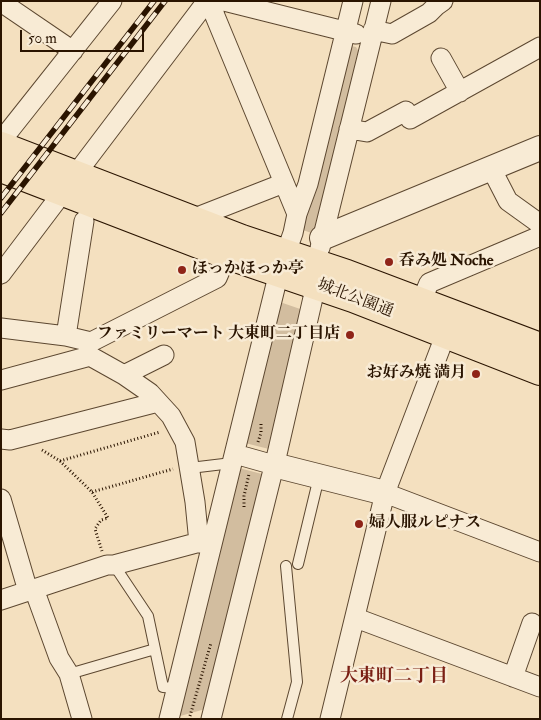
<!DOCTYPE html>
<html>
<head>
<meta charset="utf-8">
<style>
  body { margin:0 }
  #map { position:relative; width:541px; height:720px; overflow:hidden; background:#f4e0bf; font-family:"IM FELL Double Pica",serif }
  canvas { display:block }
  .frame { position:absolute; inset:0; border:2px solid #2a1400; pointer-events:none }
  .scale { position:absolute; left:20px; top:30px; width:124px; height:22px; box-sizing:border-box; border:2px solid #2a1400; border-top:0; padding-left:6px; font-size:15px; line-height:18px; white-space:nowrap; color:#2a1400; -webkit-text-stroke:4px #f8ebd5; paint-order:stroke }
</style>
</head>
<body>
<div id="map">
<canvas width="541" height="720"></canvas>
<div class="frame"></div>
<div class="scale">50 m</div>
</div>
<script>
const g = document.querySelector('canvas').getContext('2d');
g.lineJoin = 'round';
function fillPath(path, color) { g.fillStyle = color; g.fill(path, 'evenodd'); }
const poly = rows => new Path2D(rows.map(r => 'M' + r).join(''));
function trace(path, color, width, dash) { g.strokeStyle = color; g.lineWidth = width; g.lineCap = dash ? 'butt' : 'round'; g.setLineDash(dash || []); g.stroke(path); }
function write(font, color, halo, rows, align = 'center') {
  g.font = font + ' "IM FELL Double Pica","Noto Serif JP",serif'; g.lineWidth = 5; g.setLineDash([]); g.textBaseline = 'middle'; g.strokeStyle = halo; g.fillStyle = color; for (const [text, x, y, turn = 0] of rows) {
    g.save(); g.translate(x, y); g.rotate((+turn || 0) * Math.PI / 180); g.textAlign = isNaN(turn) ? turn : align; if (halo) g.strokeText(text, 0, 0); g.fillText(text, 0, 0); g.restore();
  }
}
fillPath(poly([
  [351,46,356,47,359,52,314,234,303,230,348,49],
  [277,301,306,311,273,450,241,442],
  [235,467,266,475,209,708,173,718]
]), '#d2bd9f');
const service = poly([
  [190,468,232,463],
  [298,564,319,477],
  [114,565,148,616,163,687,177,688],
  [286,566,297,682,287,719],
  [69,674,155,649]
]);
const minor = poly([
  [211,1,215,16,297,214],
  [224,1,356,34],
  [1,2,73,51],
  [373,30,392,34,429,13,436,6,443,1],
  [441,58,460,92],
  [349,129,367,132,406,111,410,119,540,47],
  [1,141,112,1],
  [491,168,508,201,540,224],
  [76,174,207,1],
  [192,219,284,183],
  [320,248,381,1],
  [1,274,63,192],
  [421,302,429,283,540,236],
  [1,328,66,336,91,342,217,278,227,255],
  [66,336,84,221],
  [124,375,164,355],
  [1,380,90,356,124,375,150,393,171,416,185,442,195,502,199,543],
  [1,439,10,440,158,402],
  [235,454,274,465],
  [385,493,540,552],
  [1,499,28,591],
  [34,589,59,658,69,674,82,719],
  [1,600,107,565,114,565,211,539],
  [356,618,540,687],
  [513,677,532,623],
  [169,719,279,272,293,233,297,214,308,184,353,1],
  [211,719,278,450,318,276],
  [330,719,385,493,450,323]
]);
const tertiary = poly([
  [322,238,540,148],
  [274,465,385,493]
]);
const primary = poly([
  [1,146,242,239,347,274,540,347],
  [1,168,227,255,353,298,540,371]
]);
trace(service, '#5c4730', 12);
trace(minor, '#5c4730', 21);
trace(tertiary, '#5c4730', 26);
trace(primary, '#2a1400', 30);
trace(poly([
  [258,442,261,433,261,422],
  [42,450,60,461,92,492,108,518,101,520,95,529,102,551],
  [60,461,160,432],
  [92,492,173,469],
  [244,507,244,496,249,474],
  [190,716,211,643]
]), '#2a1400', 3, [1, 2.5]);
trace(service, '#f8ebd5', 10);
trace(minor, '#f8ebd5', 19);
trace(tertiary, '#f8ebd5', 24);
trace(primary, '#f4e0bf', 28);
const rail = poly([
  [1,198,154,1],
  [1,213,165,1]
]);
trace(rail, '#2a1400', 5.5);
trace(rail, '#f8ebd5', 4, [11]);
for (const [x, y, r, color] of [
  [389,262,5,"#8f2418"],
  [182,270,5,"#8f2418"],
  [350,335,5,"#8f2418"],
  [476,374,5,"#8f2418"],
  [359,524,5,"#8f2418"]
]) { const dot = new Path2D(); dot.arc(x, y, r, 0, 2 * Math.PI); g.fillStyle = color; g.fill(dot); trace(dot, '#f8ebd5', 2); }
write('bold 16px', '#2a1400', '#f8ebd5', [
  ["呑み処 Noche",399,262],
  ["ほっかほっか亭",192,270],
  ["ファミリーマート 大東町二丁目店",340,335,"right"],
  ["お好み焼 満月",466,374,"right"],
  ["婦人服ルピナス",369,524]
], 'left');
write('16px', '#2a1400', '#f8ebd5', [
  ["城北公園通",355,299,21]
]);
write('bold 18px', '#7a1f14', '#f8ebd5', [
  ["大東町二丁目",394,677]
]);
</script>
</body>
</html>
